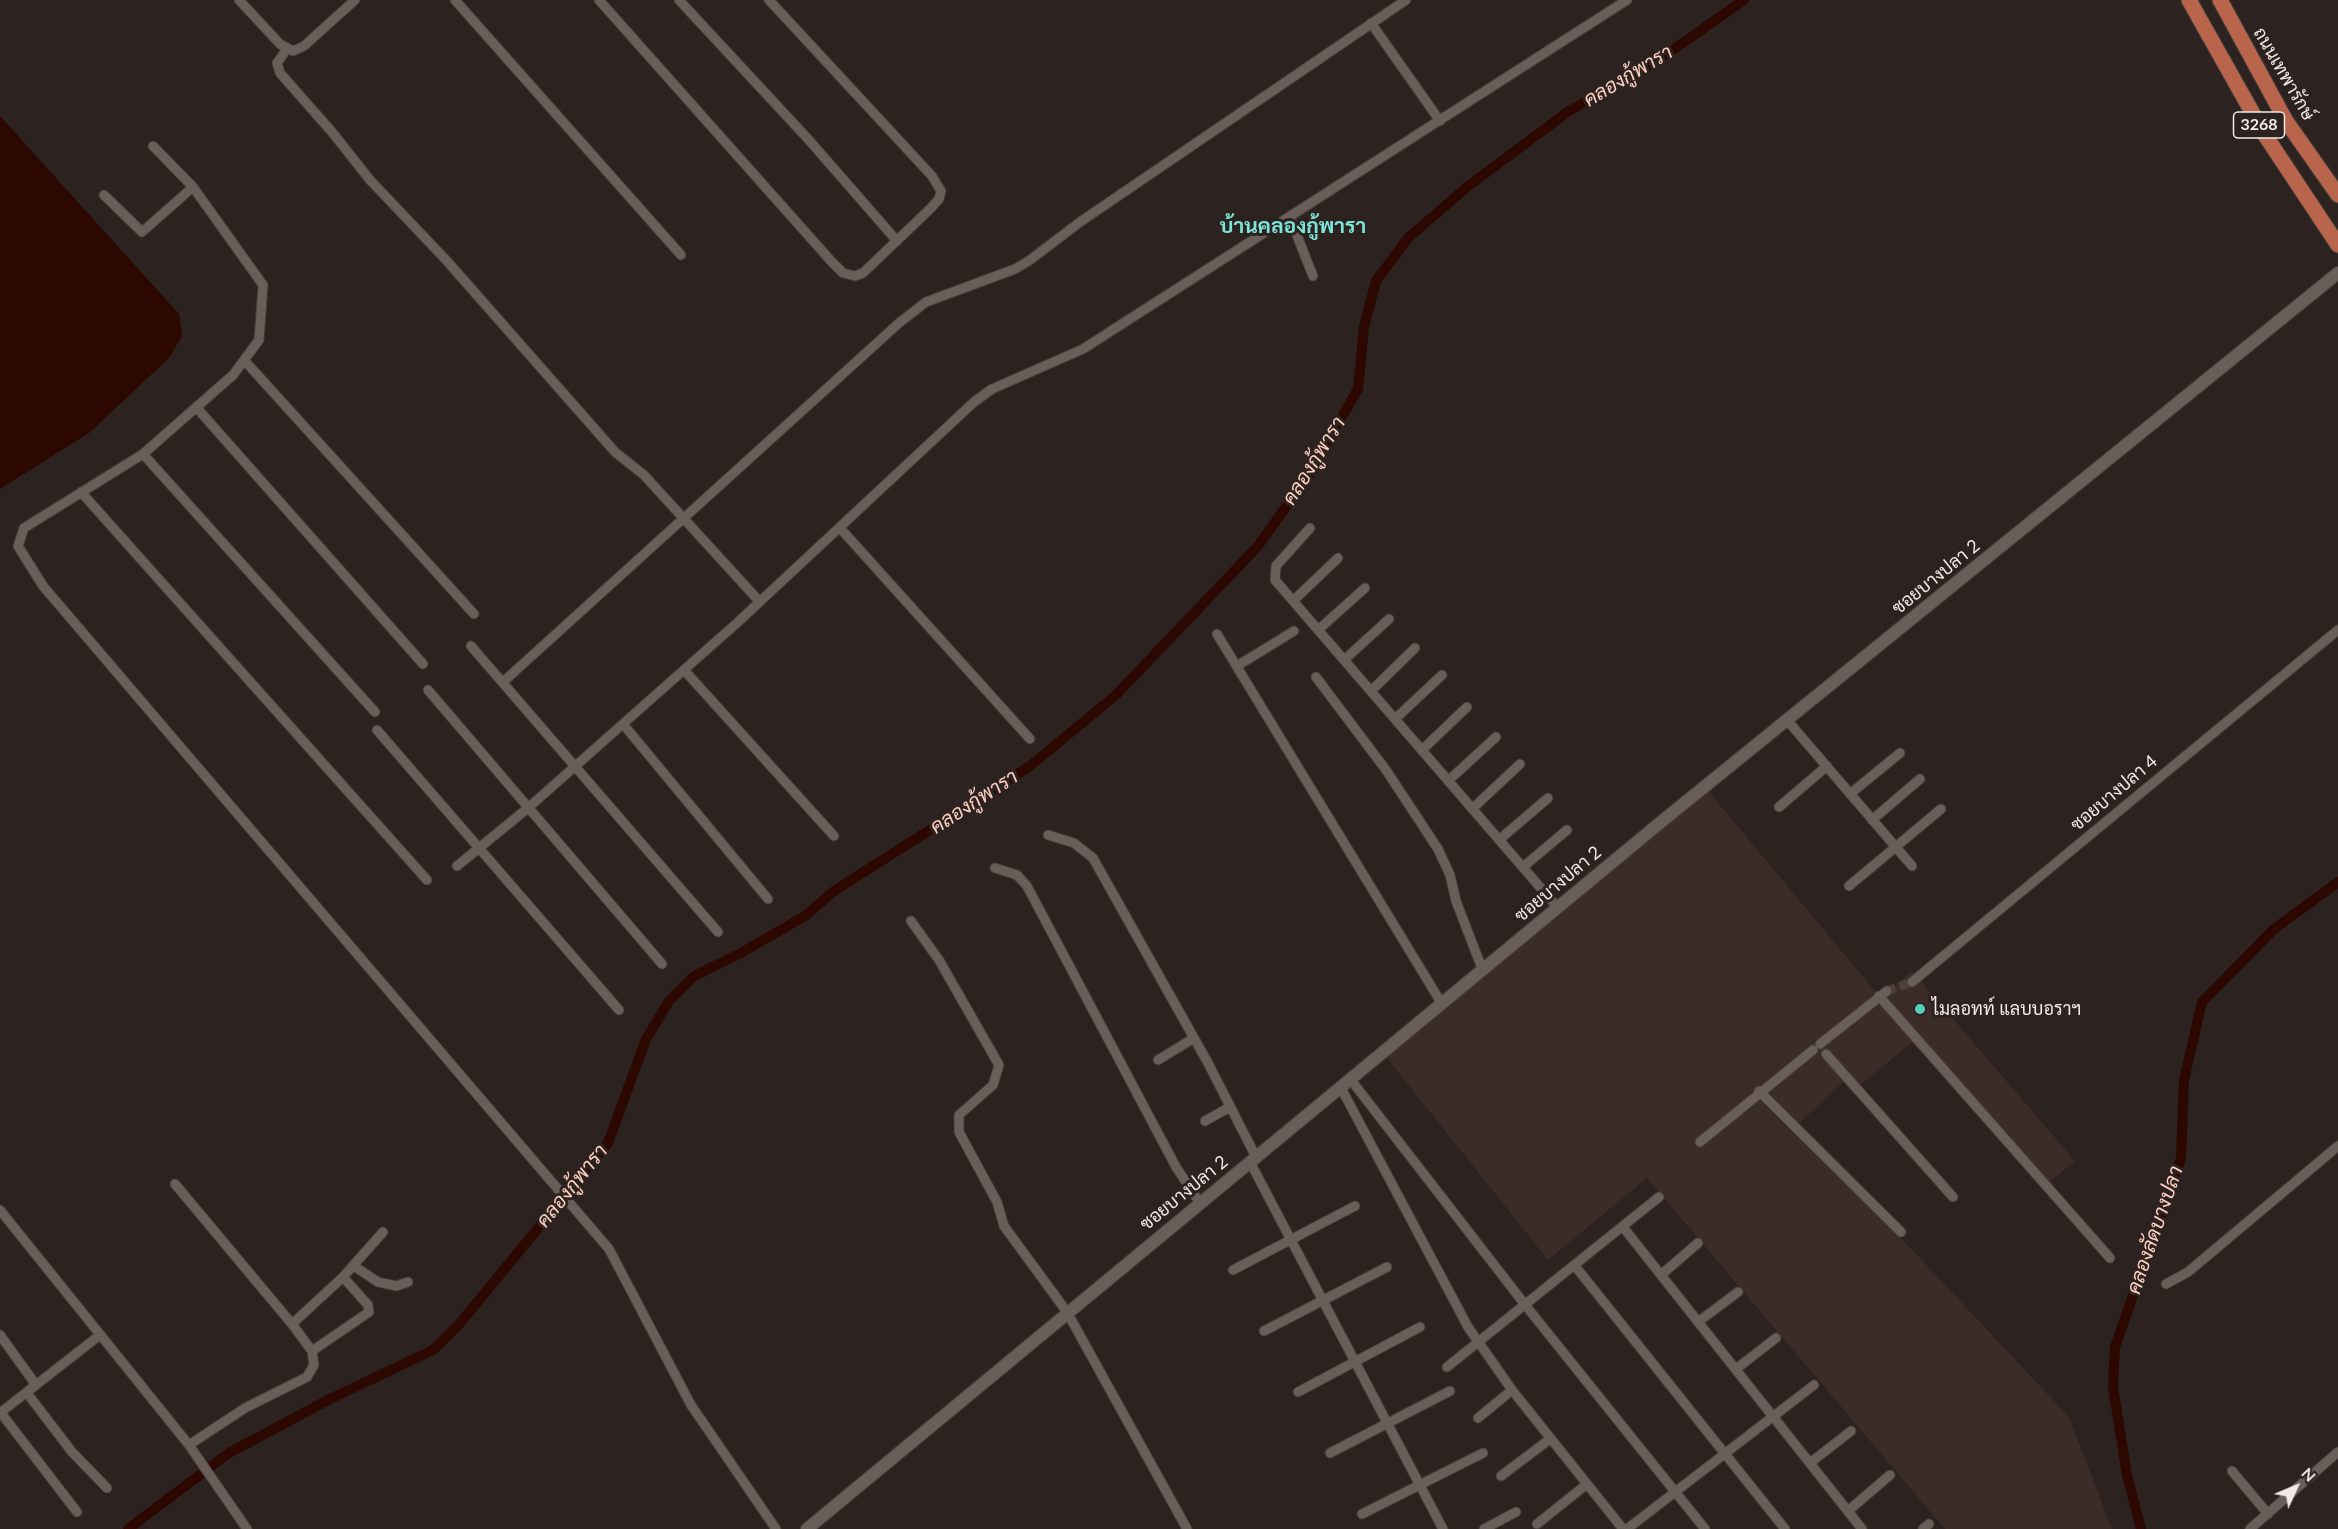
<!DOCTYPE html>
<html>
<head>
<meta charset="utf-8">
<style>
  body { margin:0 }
  #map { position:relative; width:2338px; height:1529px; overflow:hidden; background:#2c221f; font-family:Lato,sans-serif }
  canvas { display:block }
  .north { position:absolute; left:2266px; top:1457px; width:60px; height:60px; -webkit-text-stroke:4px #2c221f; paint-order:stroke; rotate:46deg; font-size:16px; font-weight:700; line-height:24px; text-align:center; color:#f1eae8 }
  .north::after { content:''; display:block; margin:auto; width:21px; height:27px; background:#f1eae8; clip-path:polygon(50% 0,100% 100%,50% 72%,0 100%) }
</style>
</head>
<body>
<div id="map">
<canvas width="2338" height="1529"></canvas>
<div class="north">N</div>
</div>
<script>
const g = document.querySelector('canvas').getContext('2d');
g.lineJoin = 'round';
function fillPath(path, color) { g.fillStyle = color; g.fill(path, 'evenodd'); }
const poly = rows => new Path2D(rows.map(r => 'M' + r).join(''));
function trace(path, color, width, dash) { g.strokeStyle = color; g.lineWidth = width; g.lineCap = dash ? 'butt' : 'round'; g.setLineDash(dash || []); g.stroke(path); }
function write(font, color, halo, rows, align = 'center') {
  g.font = font + ' Lato,Sarabun,sans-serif'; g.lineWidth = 6; g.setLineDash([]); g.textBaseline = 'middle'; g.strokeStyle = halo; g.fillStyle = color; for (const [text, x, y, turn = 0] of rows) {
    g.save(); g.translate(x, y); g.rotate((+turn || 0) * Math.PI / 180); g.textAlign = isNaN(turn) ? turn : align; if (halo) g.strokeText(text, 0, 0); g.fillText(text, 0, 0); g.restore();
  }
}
fillPath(poly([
  [1705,787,1880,997,1912,971,2075,1161,2046,1185,1916,1039,1858,1087,1849,1077,1796,1126,2069,1417,2112,1529,1945,1529,1647,1178,1548,1260,1383,1053]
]), '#3b2c27');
fillPath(poly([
  [0,116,179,314,182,336,169,358,89,433,0,489]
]), '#2c0801');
trace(poly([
  [128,1529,229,1453,330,1399,433,1350,461,1322,608,1143,646,1039,669,1001,694,976,741,953,805,916,834,891,1030,766,1116,695,1258,546,1308,476,1358,389,1364,327,1376,281,1408,238,1467,187,1569,111,1660,59,1744,0],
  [2141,1529,2127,1475,2113,1387,2115,1347,2181,1158,2184,1080,2202,1002,2274,929,2338,882]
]), '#2c0801', 10);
trace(poly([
  [1887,991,1912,982]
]), '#4a403d', 9, [9, 4.5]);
const minor = poly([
  [239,0,280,44,293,51,304,46,355,0],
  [455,0,681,255],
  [599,0,831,261,843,273,855,276,863,273,930,209,939,199,941,191,932,176,769,0],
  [679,0,808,139,897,241],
  [1371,23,1440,121],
  [287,49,277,63,280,73,332,132,370,180,447,261,615,452,644,475,759,601],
  [153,146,193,187,263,285,259,340,233,375,143,454,24,528,18,546,43,586,609,1249,691,1405,776,1529],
  [104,195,142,232,193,187],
  [1290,218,1313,276],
  [244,360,474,614],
  [196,407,423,664],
  [143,454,375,712],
  [81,492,427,880],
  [840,528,1030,739],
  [1310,528,1276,566,1275,580,1558,908],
  [1293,601,1338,558],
  [1318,630,1365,588],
  [1217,634,1442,1004],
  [471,646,718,932],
  [1344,660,1389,619],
  [1237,666,1294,631],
  [684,670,834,836],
  [1316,677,1386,770,1438,849,1450,875,1456,901,1483,971],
  [503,682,899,323,926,302,1015,269,1030,260,1080,222,1406,0],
  [428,690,662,964],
  [1371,691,1415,648],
  [1395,719,1442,675],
  [1787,720,1912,866],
  [623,724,768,899],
  [377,730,619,1010],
  [1422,750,1467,707],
  [1448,781,1496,737],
  [1850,794,1900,753],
  [1779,807,1827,766],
  [1472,809,1520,764],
  [1872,820,1920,779],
  [1048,835,1074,843,1093,858,1208,1063,1256,1157],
  [1499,840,1548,798],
  [457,866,528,808,738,622,974,402,992,389,1083,349,1627,0],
  [1523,867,1567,830],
  [995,868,1017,875,1027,886,1176,1167,1200,1203],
  [1849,886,1941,809],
  [911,921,939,960,999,1065,993,1085,959,1115,959,1132,997,1202,1004,1226,1067,1312,1187,1529],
  [1912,982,2338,630],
  [1879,996,2110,1258],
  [1820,1044,1887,991],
  [1826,1054,1953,1197],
  [1158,1060,1194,1038],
  [1351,1080,1526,1306,1705,1529],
  [1341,1088,1468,1327,1512,1390,1623,1529],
  [1759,1091,1901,1232],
  [1205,1121,1230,1107],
  [1700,1142,1813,1050],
  [1250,1162,1443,1529],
  [175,1184,292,1324],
  [0,1210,189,1445,247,1529],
  [1623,1227,1862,1529],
  [354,1266,378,1282,396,1286,408,1282],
  [1575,1266,1785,1529],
  [1233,1270,1355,1206],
  [1661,1275,1698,1243],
  [2166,1284,2188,1272,2338,1146],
  [1698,1322,1738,1292],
  [1264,1331,1387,1267],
  [0,1335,36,1385],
  [312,1351,369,1312,368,1305,343,1277],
  [1447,1367,1659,1197],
  [1736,1369,1776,1338],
  [1298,1392,1420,1327],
  [27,1393,72,1452,107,1488],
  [0,1413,100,1335],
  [1,1413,77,1512],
  [1478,1418,1512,1390],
  [189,1445,245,1408,307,1377,314,1365,312,1351,292,1324,343,1277,383,1232],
  [1330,1453,1450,1391],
  [1810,1463,1851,1431],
  [2232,1471,2268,1514],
  [1501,1476,1550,1439],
  [1848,1511,1890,1475],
  [1362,1514,1483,1453],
  [1537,1524,1587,1484],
  [1484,1529,1516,1512],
  [1627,1529,1814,1385],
  [1923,1529,1929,1524],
  [2250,1529,2338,1452]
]);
const tertiary = poly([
  [807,1529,1661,822,2338,273]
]);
const primary = poly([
  [2189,0,2265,135,2338,245],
  [2220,0,2286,121,2338,195]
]);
trace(minor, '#453d3a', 11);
trace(tertiary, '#453d3a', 14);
trace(primary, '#453d3a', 17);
trace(minor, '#695e5a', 9);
trace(tertiary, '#695e5a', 12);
trace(primary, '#b8654b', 15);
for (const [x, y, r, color] of [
  [1920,1009,6,"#57cec1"]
]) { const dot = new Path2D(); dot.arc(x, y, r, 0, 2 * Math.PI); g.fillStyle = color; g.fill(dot); trace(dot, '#2c221f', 2); }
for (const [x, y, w] of [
  [2259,125,51]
]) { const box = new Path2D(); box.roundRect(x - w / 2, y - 13, w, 26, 4.5); g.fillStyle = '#2c221f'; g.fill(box); trace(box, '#f1eae8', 1.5); }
write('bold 16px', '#f1eae8', null, [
  ["3268",2259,125]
]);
write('18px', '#f1eae8', '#2c221f', [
  ["ถนนเทพารักษ์",2284,74,60],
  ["ซอยบางปลา 2",1936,577,-39],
  ["ซอยบางปลา 4",2114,793,-40],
  ["ซอยบางปลา 2",1558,884,-40],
  ["ซอยบางปลา 2",1184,1193,-39]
]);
write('18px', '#f1eae8', '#2c221f', [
  ["ไมลอทท์ แลบบอราฯ",1932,1009]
], 'left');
write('italic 20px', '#fdd0c2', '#2c221f', [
  ["คลองกู้พารา",1628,76,-31],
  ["คลองกู้พารา",1314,461,-58],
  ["คลองกู้พารา",974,802,-33],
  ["คลองกู้พารา",572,1186,-51],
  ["คลองลัดบางปลา",2155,1230,-71]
]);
write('bold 21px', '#7ce5d8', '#2c221f', [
  ["บ้านคลองกู้พารา",1293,226]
]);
</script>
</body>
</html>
